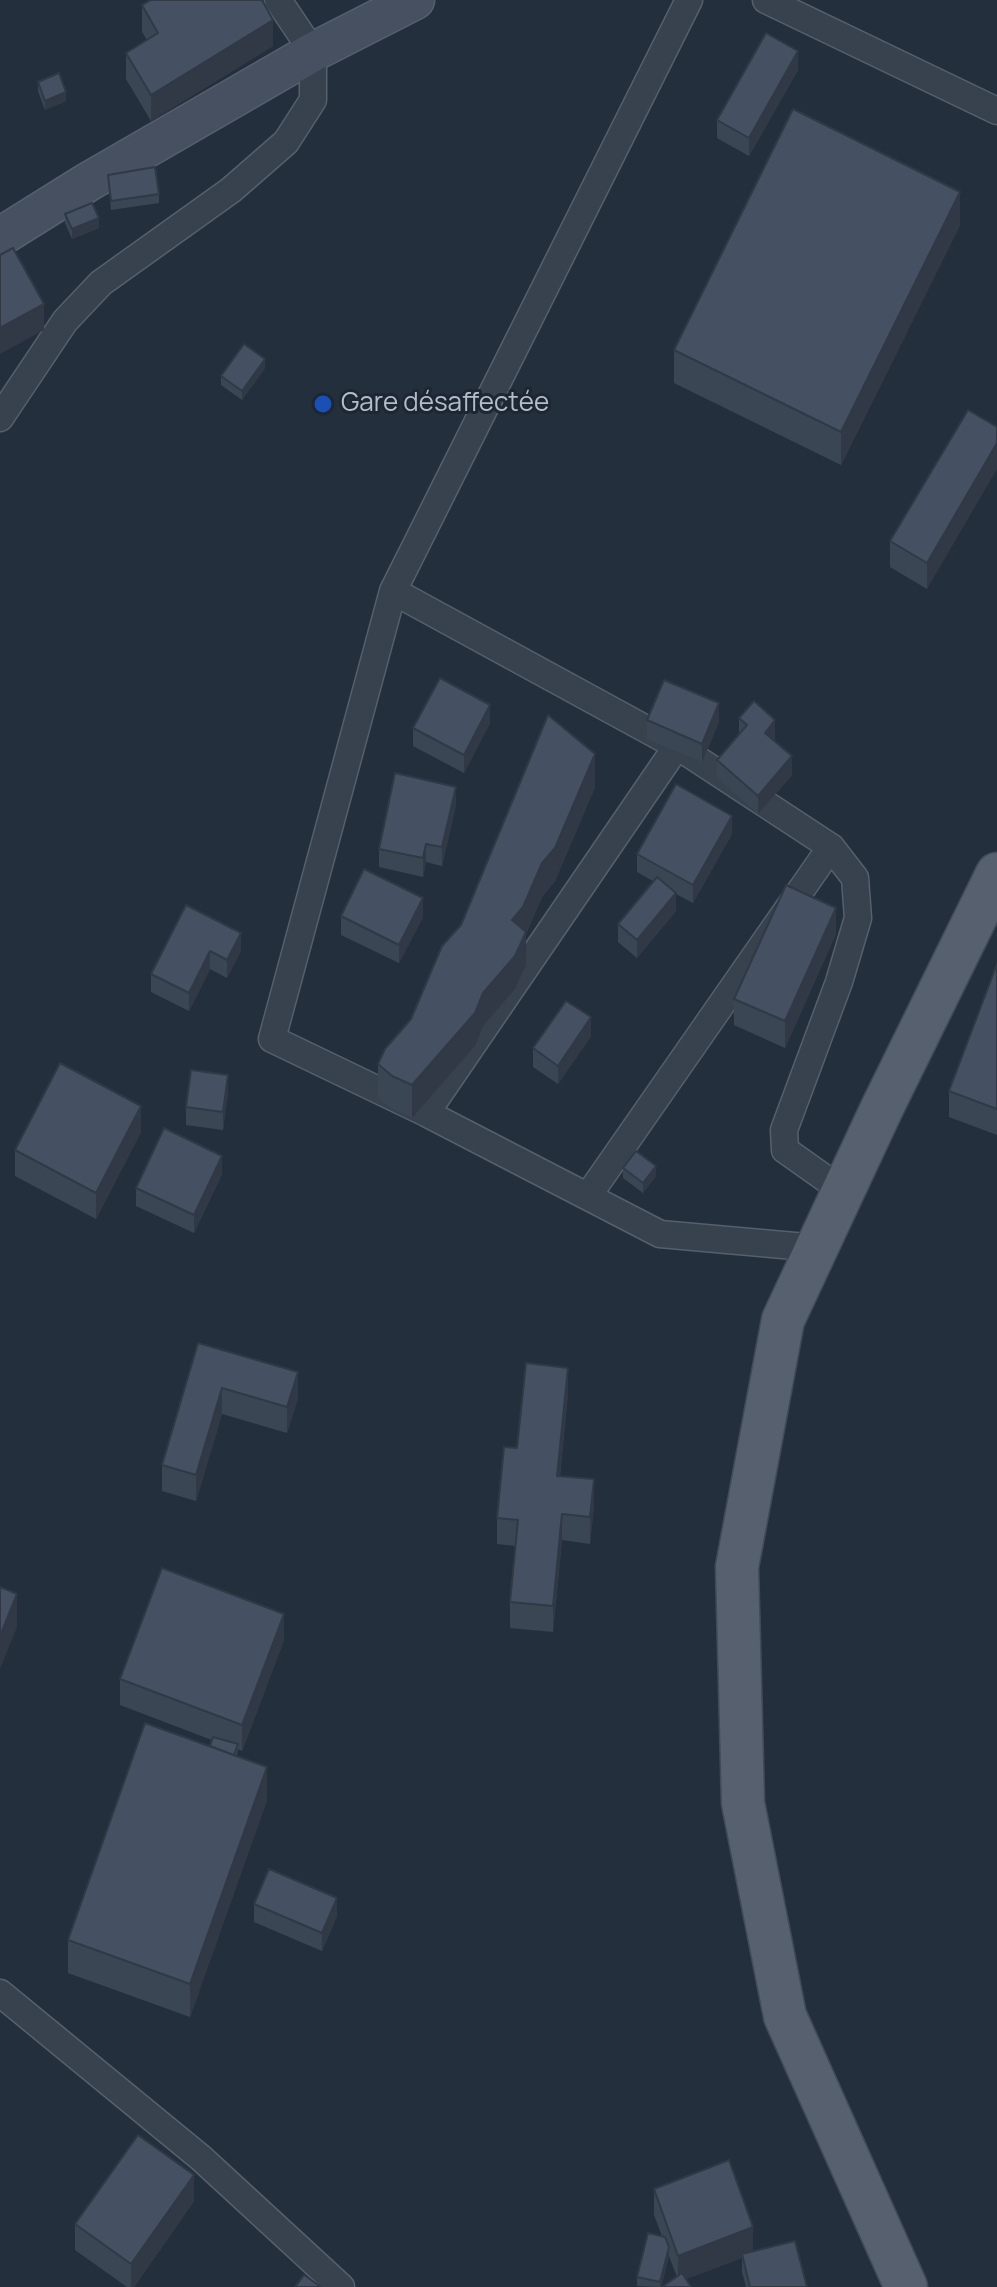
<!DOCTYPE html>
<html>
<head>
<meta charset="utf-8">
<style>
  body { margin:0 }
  canvas { display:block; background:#242f3e }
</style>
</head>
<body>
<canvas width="997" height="2287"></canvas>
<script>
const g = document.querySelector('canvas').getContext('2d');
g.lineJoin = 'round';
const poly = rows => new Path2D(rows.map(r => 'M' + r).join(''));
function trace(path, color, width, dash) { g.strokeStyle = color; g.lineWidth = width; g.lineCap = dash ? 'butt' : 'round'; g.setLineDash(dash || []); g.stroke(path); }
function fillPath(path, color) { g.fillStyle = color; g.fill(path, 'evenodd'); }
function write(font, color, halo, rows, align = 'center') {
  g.font = font + ' Manrope,sans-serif'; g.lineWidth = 6; g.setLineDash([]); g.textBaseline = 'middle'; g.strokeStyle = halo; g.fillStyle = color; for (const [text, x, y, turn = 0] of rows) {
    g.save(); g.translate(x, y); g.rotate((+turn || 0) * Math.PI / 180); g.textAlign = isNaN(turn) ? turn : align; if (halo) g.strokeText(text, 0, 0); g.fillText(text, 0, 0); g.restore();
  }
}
const minor = poly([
  [689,0,393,591,272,1039,426,1113,660,1234,817,1248],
  [766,0,997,111],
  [0,418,65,321,101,283,231,190,286,142,313,100,313,52,278,0],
  [393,591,677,746,831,847,855,878,858,918,839,982,784,1130,785,1150,843,1191],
  [426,1113,677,746],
  [588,1196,831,847],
  [0,1993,201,2158,341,2287]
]);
const secondary = poly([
  [0,237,88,182,313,52,415,0]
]);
const primary = poly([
  [906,2287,785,2016,743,1803,737,1567,783,1320,882,1108,997,874]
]);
trace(minor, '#565f6c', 29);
trace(secondary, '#565f6c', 41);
trace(primary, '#414a57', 45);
trace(minor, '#38414e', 26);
trace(secondary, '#465061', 38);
trace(primary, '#56606e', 42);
fillPath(poly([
  [142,5,273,46,151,121,126,79,126,53,147,40,142,32],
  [798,70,749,156,717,138,717,120],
  [38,82,66,101,45,110,38,91],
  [108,175,159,194,159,203,111,210],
  [65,214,99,228,72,239,65,223],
  [960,225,841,465,674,383,674,350],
  [265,368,242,400,221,385,221,376],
  [968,410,927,589,890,567,890,541],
  [739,718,775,739,774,741,792,775,758,814,717,778,717,760,739,734],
  [647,720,719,722,702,762,647,739],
  [490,723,464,773,413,746,413,728],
  [595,787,555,881,542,897,526,934,526,965,515,989,483,1026,475,1046,412,1118,392,1109,378,1097,378,1064,411,1019],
  [456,805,442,866,426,862,423,877,379,867,379,849],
  [732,834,693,903,676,894,676,911,637,958,618,942,618,924,653,881,637,872,637,854],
  [186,905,241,951,227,978,210,969,189,1011,151,992,151,974],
  [341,916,423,917,399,963,341,935],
  [836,934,785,1048,734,1025,734,999],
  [997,964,997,1135,949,1117,949,1091],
  [591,1036,558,1084,533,1067,533,1048],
  [228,1093,223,1130,186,1125,186,1107],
  [141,1132,96,1219,15,1176,15,1150],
  [623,1168,656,1176,643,1193,623,1178],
  [222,1174,194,1233,136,1206,136,1188],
  [198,1343,298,1398,287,1433,222,1414,196,1501,162,1491,162,1465],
  [568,1394,560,1476,594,1505,590,1544,562,1540,553,1632,510,1628,510,1602,516,1546,497,1544,497,1518,517,1448],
  [284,1640,242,1751,238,1749,237,1756,267,1800,190,2017,68,1973,68,1940,210,1746,212,1740,120,1705,120,1679],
  [254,1904,337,1916,322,1951,254,1922],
  [654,2189,753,2251,807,2287,746,2287,742,2272,742,2258,686,2279,677,2277,669,2256,661,2287,637,2286,637,2277,662,2236,654,2215],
  [194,2201,134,2287,127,2287,75,2250,75,2224]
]), '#3b4654');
fillPath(poly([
  [273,20,273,46,151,121,151,95],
  [798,51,798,70,749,156,749,138],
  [66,92,66,101,45,110,45,101],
  [960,192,960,225,841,465,841,432],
  [99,218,99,228,72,239,72,229],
  [44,304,44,330,0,354,0,328],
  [265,359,265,368,242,400,242,391],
  [997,443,997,469,927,589,927,563],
  [719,703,719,722,702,762,702,744],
  [490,705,490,723,464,773,464,755],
  [775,720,775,739,765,751,765,733],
  [595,754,595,787,555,881,542,897,526,934,526,965,515,989,483,1026,475,1046,412,1118,412,1085,512,920,542,863],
  [792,756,792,775,758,814,758,796],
  [456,787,456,805,442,866,442,847],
  [732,816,732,834,693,903,693,885],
  [426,844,426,862,423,877,423,858],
  [676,893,676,911,637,958,637,940],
  [423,898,423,917,399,963,399,945],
  [836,908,836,934,785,1048,785,1021],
  [241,933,241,951,227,978,227,960],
  [210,951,210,969,189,1011,189,993],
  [591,1017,591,1036,558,1084,558,1066],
  [228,1075,228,1093,223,1130,223,1112],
  [141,1106,141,1132,96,1219,96,1193],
  [222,1156,222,1174,194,1233,194,1215],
  [656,1166,656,1176,643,1193,643,1183],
  [568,1368,568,1394,557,1502,557,1476],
  [298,1372,298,1398,287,1433,287,1407],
  [222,1388,222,1414,196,1501,196,1475],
  [594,1479,594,1505,590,1544,590,1517],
  [562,1514,562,1540,553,1632,553,1606],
  [17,1594,17,1627,0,1669,0,1636],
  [284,1614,284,1640,242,1751,242,1725],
  [267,1767,267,1800,190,2017,190,1984],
  [337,1898,337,1916,322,1951,322,1933],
  [194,2175,194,2201,134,2287,131,2287,131,2264],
  [753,2227,753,2254,742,2254,742,2258,678,2282,678,2256],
  [669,2247,669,2256,661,2287,660,2287,660,2282]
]), '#303945');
const building = poly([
  [151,0,262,0,273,20,151,95,126,53,158,33,142,5,151,0],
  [766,33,798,51,749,138,717,120,766,33],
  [59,73,66,92,45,101,38,82,59,73],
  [793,109,960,192,841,432,674,350,793,109],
  [155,167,159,194,111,201,108,175,155,167],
  [92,203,99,218,72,229,65,214,92,203],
  [13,248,44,304,0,328,0,255,13,248],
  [244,344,265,359,242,391,221,376,244,344],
  [968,410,997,427,997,443,927,563,890,541,968,410],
  [440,678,490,705,464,755,413,728,440,678],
  [664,680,719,703,702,744,647,720,664,680],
  [754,701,775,720,765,733,792,756,758,796,717,760,747,725,739,718,754,701],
  [548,715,595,754,555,848,542,863,523,907,512,920,526,932,515,956,483,993,475,1013,412,1085,392,1076,378,1064,385,1049,411,1019,442,946,461,925,548,715],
  [395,773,456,787,442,847,426,844,423,858,379,849,395,773],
  [676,784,732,816,693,885,637,854,676,784],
  [364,869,423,898,399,945,341,916,364,869],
  [657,877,676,893,637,940,618,924,657,877],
  [786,885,836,908,785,1021,734,999,786,885],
  [186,905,241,933,227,960,210,951,189,993,151,974,186,905],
  [997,964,997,1109,949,1091,997,964],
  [566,1001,591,1017,558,1066,533,1048,566,1001],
  [60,1063,141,1106,96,1193,15,1150,60,1063],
  [191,1070,228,1075,223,1112,186,1107,191,1070],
  [164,1128,222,1156,194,1215,136,1188,164,1128],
  [636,1151,656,1166,643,1183,623,1168,636,1151],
  [198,1343,298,1372,287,1407,222,1388,196,1475,162,1465,198,1343],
  [526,1363,568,1368,557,1476,594,1479,590,1517,562,1514,553,1606,510,1602,518,1520,497,1518,504,1447,517,1448,526,1363],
  [162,1568,284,1614,242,1725,120,1679,162,1568],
  [0,1587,17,1594,0,1636,0,1587],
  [145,1723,267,1767,190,1984,68,1940,145,1723],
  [213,1737,238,1744,234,1755,210,1746,213,1737],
  [269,1869,337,1898,322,1933,254,1904,269,1869],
  [138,2135,194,2175,131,2264,75,2224,138,2135],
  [729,2160,753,2227,678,2256,654,2189,729,2160],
  [648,2233,665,2237,669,2247,660,2282,637,2277,648,2233],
  [795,2241,807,2287,750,2287,742,2254,795,2241],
  [682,2273,691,2287,662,2287,682,2273],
  [304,2275,321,2287,295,2287,304,2275]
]);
fillPath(building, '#455162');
trace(building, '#303945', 2);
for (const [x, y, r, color] of [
  [323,404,10,"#1a4fb4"]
]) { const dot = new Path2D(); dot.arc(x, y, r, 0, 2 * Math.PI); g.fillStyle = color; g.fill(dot); trace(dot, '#1d2633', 3); }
write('26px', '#b4bcc9', '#1d2633', [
  ["Gare désaffectée",341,404]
], 'left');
</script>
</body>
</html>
